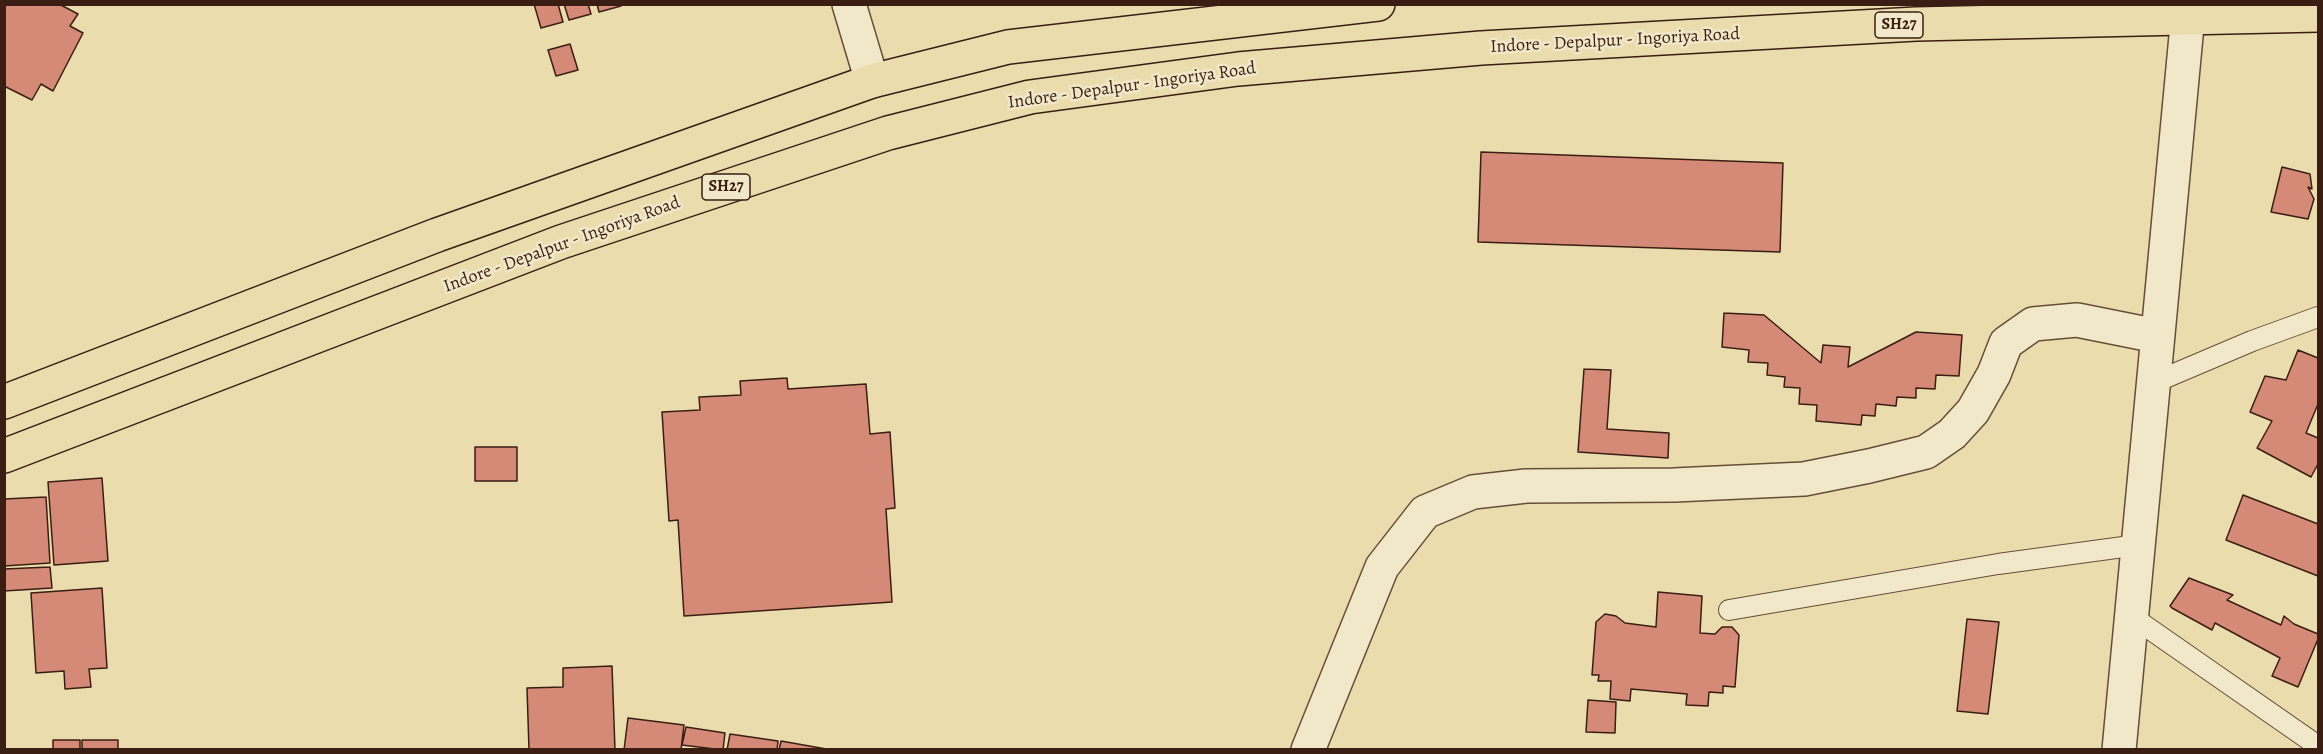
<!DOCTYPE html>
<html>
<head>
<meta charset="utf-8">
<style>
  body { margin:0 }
  #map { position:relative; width:2323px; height:754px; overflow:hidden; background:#eadcac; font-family:Alegreya,serif }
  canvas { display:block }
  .frame { position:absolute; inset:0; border:6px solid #3a1e13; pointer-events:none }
</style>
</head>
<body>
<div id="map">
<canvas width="2323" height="754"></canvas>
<div class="frame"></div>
</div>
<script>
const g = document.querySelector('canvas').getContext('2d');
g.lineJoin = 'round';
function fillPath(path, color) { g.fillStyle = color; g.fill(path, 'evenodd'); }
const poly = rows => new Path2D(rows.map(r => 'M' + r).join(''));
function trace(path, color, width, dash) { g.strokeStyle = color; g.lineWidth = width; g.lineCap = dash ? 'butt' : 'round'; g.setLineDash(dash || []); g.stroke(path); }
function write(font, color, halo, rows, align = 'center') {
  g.font = font + ' Alegreya,serif'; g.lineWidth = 5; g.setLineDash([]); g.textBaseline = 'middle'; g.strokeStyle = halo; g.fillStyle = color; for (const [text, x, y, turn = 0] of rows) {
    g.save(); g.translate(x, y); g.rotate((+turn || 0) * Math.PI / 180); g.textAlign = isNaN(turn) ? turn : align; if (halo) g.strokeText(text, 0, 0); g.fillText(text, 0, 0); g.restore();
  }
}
const building = poly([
  [4,4,59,4,78,14,70,26,83,33,53,91,41,84,32,100,4,86,4,4],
  [534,4,558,4,563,22,541,28,534,4],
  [564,4,588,4,591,14,569,20,564,4],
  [597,4,621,4,621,6,599,12,597,4],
  [570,44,578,70,556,76,548,50,570,44],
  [1481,152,1783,163,1780,252,1478,242,1481,152],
  [2282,167,2310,174,2312,189,2308,187,2314,199,2308,219,2271,212,2282,167],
  [1724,313,1764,315,1821,363,1823,345,1850,347,1848,367,1916,332,1962,335,1959,376,1936,375,1935,389,1916,388,1916,398,1897,397,1896,406,1876,404,1875,416,1862,415,1861,425,1816,421,1817,405,1799,404,1800,388,1784,387,1785,377,1767,375,1768,363,1748,362,1749,350,1722,347,1724,313],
  [2298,350,2318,358,2318,404,2306,433,2318,438,2318,464,2311,477,2257,448,2272,421,2250,412,2265,376,2286,380,2298,350],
  [1584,369,1611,370,1607,429,1669,433,1668,458,1578,452,1584,369],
  [787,378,788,389,866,384,870,434,890,432,895,508,886,509,892,602,684,616,678,520,669,521,662,412,700,410,699,397,741,395,740,381,787,378],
  [475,447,517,447,517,481,475,481,475,447],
  [102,478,108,561,54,565,48,482,102,478],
  [2243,495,2318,524,2318,576,2226,540,2243,495],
  [46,497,50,563,4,566,4,499,46,497],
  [50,567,52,588,4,591,4,569,50,567],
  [2189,578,2233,595,2227,600,2281,625,2284,616,2294,624,2318,634,2318,639,2298,687,2272,676,2280,658,2215,623,2212,630,2172,608,2170,606,2189,578],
  [102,588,107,668,89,669,91,687,65,689,64,671,36,673,31,593,102,588],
  [1658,592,1702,596,1700,633,1715,634,1722,627,1732,627,1739,635,1735,687,1723,686,1723,693,1709,692,1708,706,1686,705,1687,694,1631,689,1630,701,1610,699,1611,681,1598,681,1599,675,1592,675,1596,622,1605,614,1616,616,1625,623,1656,627,1658,592],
  [1967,619,1999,622,1988,714,1957,711,1967,619],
  [612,666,615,750,529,750,527,688,563,687,563,668,612,666],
  [1588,700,1616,702,1615,733,1586,732,1588,700],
  [628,718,684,725,681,750,624,750,628,718],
  [686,727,725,733,723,750,682,745,686,727],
  [730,734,778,741,777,750,727,750,730,734],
  [53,740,80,740,80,750,53,750,53,740],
  [82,740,118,740,118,750,82,750,82,740],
  [781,741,832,750,779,750,781,741]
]);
fillPath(building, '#d48a76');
trace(building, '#3a1e13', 1.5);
const service = poly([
  [2153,383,2252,341,2318,317],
  [1729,610,1998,564,2138,545],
  [2131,616,2318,746]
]);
const minor = poly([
  [849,4,872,81],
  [1308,750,1382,567,1425,512,1473,492,1526,486,1674,485,1804,479,1869,466,1926,452,1952,434,1973,411,1994,374,2006,343,2033,324,2077,320,2157,336],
  [2119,750,2189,4]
]);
const primary = poly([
  [4,402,437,235,872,81,1008,47,1378,4],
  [4,456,561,242,888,133,1030,97,1238,69,1481,48,1916,24,2318,15]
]);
trace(service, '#664e39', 22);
trace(minor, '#664e39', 36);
trace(primary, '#3a1e13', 36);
trace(service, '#f1e8c9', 20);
trace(minor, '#f1e8c9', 33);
trace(primary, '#eadcac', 33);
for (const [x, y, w] of [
  [1899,25,48],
  [726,187,48]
]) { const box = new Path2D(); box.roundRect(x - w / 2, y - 13, w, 26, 4.5); g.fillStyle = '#f1e8c9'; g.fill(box); trace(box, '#3a1e13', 1.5); }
write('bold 16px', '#3a1e13', null, [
  ["SH27",1899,25],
  ["SH27",726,187]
]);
write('18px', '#3a1e13', '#f1e8c9', [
  ["Indore - Depalpur - Ingoriya Road",1615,41,-3],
  ["Indore - Depalpur - Ingoriya Road",1132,86,-8],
  ["Indore - Depalpur - Ingoriya Road",562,245,-20]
]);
</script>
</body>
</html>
